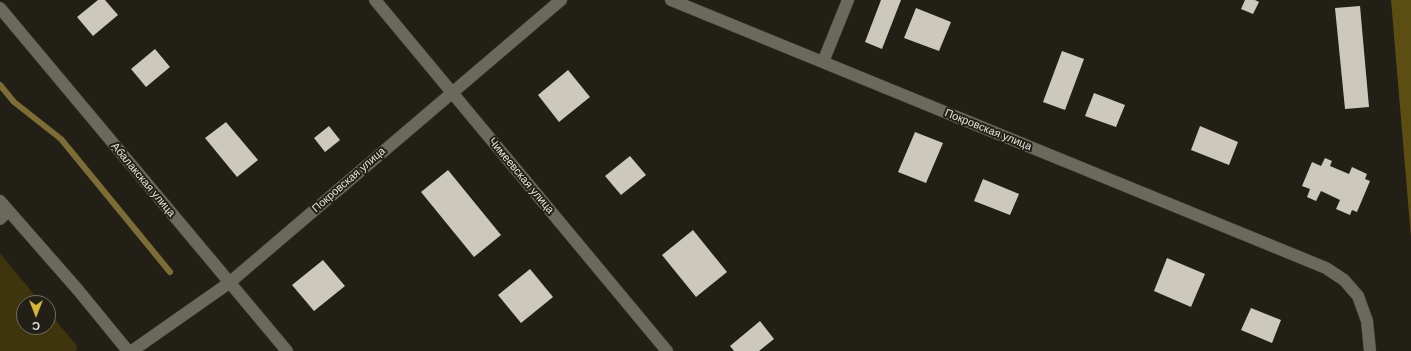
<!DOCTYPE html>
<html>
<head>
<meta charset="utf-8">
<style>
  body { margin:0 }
  #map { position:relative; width:1411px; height:351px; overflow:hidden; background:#221f16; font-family:Arial,sans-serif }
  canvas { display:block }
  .north { position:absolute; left:16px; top:295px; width:40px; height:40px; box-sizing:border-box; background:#221f16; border:1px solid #706d65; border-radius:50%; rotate:180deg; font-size:11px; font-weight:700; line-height:16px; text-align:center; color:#e4e2dc }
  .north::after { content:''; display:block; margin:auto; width:14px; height:18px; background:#d5b535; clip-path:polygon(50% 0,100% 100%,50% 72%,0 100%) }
</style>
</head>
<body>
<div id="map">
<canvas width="1411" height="351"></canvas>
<div class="north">С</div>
</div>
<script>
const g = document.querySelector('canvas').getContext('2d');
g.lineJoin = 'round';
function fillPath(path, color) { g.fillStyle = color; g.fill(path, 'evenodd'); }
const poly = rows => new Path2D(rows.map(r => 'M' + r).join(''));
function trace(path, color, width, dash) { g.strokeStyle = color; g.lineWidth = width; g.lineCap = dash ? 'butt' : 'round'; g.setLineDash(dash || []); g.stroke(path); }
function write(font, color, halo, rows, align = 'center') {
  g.font = font + ' Arial,sans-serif'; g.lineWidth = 4; g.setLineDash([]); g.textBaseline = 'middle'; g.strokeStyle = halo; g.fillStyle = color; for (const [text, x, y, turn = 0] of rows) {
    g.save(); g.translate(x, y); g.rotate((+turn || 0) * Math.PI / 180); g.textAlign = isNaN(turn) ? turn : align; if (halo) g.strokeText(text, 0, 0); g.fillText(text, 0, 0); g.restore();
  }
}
fillPath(poly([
  [0,253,41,303,24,303,24,327,48,327,48,311,77,346,76,351,0,351]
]), '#3f350c');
fillPath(poly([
  [1391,0,1411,0,1411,238]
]), '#5c4d13');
trace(poly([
  [0,85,14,102,61,139,170,272]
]), '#7c6d35', 6);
fillPath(poly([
  [98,0,105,0,118,15,93,36,77,17],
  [881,0,901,0,882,49,865,42],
  [1245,0,1255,0,1259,2,1253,14,1241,9],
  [1360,6,1369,107,1345,109,1335,8],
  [916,8,951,22,939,51,904,38],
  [155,49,170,67,146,87,131,69],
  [1062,51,1084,59,1065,110,1043,102],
  [568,70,590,97,559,122,538,95],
  [1094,93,1125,105,1116,127,1085,116],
  [226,122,258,160,237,177,205,138],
  [329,126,340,140,325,152,314,138],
  [1200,126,1238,142,1229,165,1191,150],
  [915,132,943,143,926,183,898,172],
  [630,156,646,175,621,195,605,176],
  [1325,158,1332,161,1330,166,1349,174,1352,167,1367,174,1365,179,1370,181,1357,212,1352,210,1350,215,1336,209,1340,200,1321,191,1316,201,1307,197,1310,189,1302,186,1312,162,1321,166],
  [448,170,501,235,474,257,421,192],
  [983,179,1019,194,1010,215,974,201],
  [693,230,727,272,696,297,662,255],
  [1167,258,1205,274,1191,307,1154,291],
  [323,260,345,286,314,311,292,285],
  [530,269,553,297,521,323,498,295],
  [1251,308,1281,320,1272,343,1241,330],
  [760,321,774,339,759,351,734,351,730,346]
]), '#ccc9bc');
const street = poly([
  [375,0,667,351],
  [671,0,1326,268,1344,280,1358,296,1367,321,1370,351],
  [0,8,287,351],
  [823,62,848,0],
  [0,219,8,211],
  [132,351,229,283,561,0]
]);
const secondary = poly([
  [0,201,78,290,128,351]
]);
trace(street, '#3b3933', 13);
trace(secondary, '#3b3933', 13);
trace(street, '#6b685c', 12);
trace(secondary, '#6b685c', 12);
write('11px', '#e4e2dc', '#221f16', [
  ["Покровская улица",988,130,22],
  ["Чимеевская улица",521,176,50],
  ["Абалакская улица",143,180,50],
  ["Покровская улица",349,180,-41]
]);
</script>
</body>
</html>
